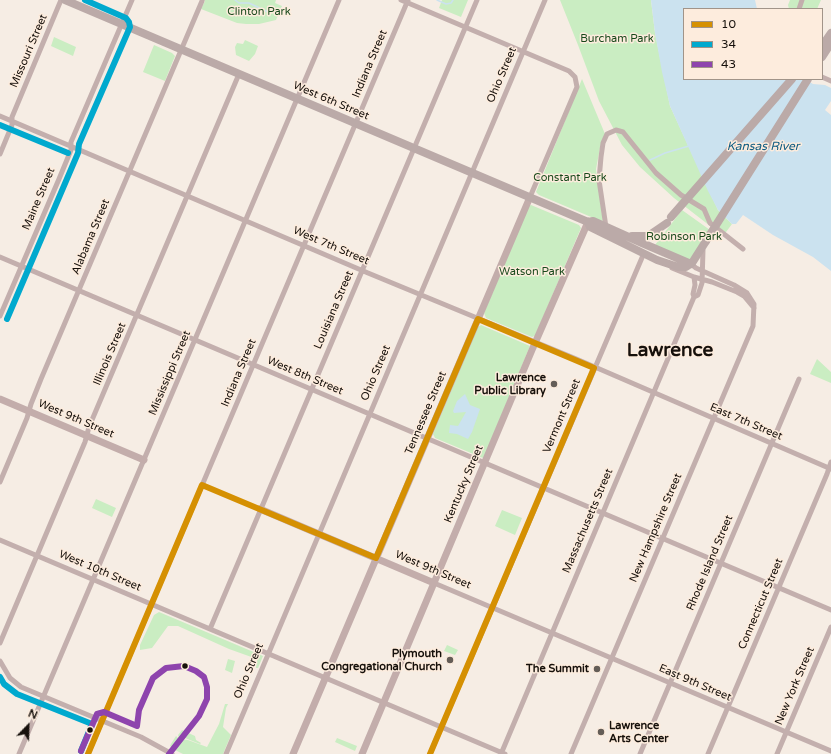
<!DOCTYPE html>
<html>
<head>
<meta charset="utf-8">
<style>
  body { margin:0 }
  #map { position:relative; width:831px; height:754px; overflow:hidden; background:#f6ede4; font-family:"Varela Round",sans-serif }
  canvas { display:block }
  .legend { position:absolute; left:683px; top:8px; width:140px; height:72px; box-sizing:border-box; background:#fdecdd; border:1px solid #a19489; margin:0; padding:5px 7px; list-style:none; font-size:12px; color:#16100b }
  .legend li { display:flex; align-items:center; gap:8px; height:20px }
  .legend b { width:20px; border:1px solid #a19489 }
  .north { position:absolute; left:8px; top:706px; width:40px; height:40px; -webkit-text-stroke:3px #fdecdd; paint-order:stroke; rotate:23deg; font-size:11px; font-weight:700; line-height:16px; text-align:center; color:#16100b }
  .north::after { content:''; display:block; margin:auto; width:14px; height:18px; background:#16100b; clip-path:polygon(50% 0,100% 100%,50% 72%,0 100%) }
</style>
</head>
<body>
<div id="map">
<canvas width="831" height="754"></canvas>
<ul class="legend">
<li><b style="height:5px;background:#d59002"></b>10</li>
<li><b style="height:5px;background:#00a9ce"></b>34</li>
<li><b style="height:5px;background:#8e44ad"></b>43</li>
</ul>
<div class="north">N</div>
</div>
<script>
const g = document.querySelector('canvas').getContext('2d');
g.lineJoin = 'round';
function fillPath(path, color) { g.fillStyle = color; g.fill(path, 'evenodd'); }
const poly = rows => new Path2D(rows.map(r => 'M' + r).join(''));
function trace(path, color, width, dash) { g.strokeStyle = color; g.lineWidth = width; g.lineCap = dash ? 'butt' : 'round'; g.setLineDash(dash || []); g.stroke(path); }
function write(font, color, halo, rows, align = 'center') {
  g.font = font + ' "Varela Round",sans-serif'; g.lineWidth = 3; g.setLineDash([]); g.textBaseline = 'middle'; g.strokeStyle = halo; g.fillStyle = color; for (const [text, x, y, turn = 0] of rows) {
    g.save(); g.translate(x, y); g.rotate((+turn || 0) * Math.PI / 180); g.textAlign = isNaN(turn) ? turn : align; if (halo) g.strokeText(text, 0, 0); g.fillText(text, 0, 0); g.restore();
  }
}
fillPath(poly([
  [203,0,276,0,275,3,282,6,276,20,259,24,246,24,237,23,201,9,205,1],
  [442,0,468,0,461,17,439,8],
  [560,0,651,0,655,33,670,106,718,210,732,224,723,236,674,198,640,167,622,145,599,101,578,45],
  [790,0,821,0,817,9,789,9,788,5],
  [54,37,76,47,73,56,51,46],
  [245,40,258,46,255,54,249,61,236,55,235,47,237,43,243,44],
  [154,45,172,53,175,56,165,81,143,72],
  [582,79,605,134,601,143,596,169,603,222,539,195,536,192],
  [531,205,579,225,581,228,535,336,532,337,486,318,484,313,529,206],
  [682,210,710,230,690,260,655,245],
  [481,325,530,346,484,457,483,458,435,438,433,434,478,327],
  [817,359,831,372,831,383,810,374],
  [96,499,116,508,112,517,92,508],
  [502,510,522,518,515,535,495,526],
  [159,612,263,656,258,668,256,668,257,659,229,649,178,626,168,626,152,648,140,650,140,645,154,615],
  [447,645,458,650,455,655,444,651],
  [228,659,235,661,232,673,225,670],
  [225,704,228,704,226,708,223,727,231,735,223,754,183,754,173,749,170,746,171,744,176,736,179,739,188,740,207,747,219,724],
  [182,730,195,736,196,740,201,743,200,744,185,738,179,738,178,735],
  [337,738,357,746,355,751,335,742]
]), '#caedc2');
fillPath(poly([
  [651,0,755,0,757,9,684,9,684,79,805,79,813,84,825,85,831,88,831,101,825,110,831,115,831,271,813,257,773,235,743,215,736,224,732,224,718,210,708,191,670,106,662,72,655,33],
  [465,394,470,405,480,409,472,432,468,439,457,434,449,433,450,425,458,426,466,412,454,413,453,411,457,401]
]), '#cbe2ef');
trace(poly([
  [235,0,239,3,249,3,268,12,271,10],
  [437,0,446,4,451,3,453,0],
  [650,160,665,153,689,146]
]), '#cbe2ef', 1.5);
trace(poly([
  [401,0,569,71,575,77,577,87,530,197],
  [799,9,802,0],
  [822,77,831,81],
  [0,116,368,273,574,358,831,469],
  [0,154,12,125,12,117,61,0],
  [606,227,599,180,601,157,603,143,607,134,616,130,623,132,656,173,681,195,704,209,710,223,743,249],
  [0,257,831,610],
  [672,268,694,277,712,282,737,292,744,296,754,308],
  [694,277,695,285,693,294,694,297],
  [0,316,59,179,71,150,71,142,132,0],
  [0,482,27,418,31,404,41,379,202,1],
  [0,540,505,754],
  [434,583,831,751],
  [210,629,477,0],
  [0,643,85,442,89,427,239,74],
  [0,661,10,678,21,687,141,737,172,754],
  [19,754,339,0],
  [88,754,408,0],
  [226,754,545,0],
  [430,754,644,253],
  [501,754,694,297,698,295,702,283,703,250],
  [571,754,753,326,754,304,747,293,734,285,696,268,691,264],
  [640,754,799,379],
  [708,754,827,474,831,462],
  [777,754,831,627]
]), '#c3afad', 5);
trace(poly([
  [0,399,144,460],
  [260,509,434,583],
  [293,754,530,197],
  [362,754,532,350,588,222]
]), '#c3adab', 7);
trace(poly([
  [65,0,588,222,593,221,642,243,691,264],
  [822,46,831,33],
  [822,57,831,43],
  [588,222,590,227,657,260,678,267,686,267,692,263,706,241],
  [632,236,648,236,667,223]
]), '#bbaaa8', 8);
trace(poly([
  [671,217,792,79],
  [706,241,808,79]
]), '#bbaaa8', 8);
trace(poly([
  [88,754,202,485,376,558,478,319,594,368,430,754]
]), '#d59002', 6);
trace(poly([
  [0,125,68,153],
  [7,319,78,153,79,144,130,27,129,22,126,18,85,0],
  [0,677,4,684,17,694,92,724,81,751]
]), '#00a9ce', 6);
trace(poly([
  [81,751,97,714,104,712,137,726,139,710,153,678,166,668,184,666,196,671,204,677,207,687,207,699,199,716,169,754]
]), '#8e44ad', 6);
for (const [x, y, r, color] of [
  [554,384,4,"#645d57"],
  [450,660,4,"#645d57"],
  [185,666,3.5,"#16100b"],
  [597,669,4,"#645d57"],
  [90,730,3.5,"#16100b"],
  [601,732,4,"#645d57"]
]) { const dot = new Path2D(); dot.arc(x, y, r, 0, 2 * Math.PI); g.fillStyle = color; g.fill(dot); trace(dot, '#fdecdd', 1.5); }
write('11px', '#18491b', '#fdecdd', [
  ["Clinton Park",259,12],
  ["Burcham Park",617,39],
  ["Constant Park",570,178],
  ["Robinson Park",684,237],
  ["Watson Park",532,272]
]);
write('11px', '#16100b', '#fdecdd', [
  ["Missouri Street",29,51,-67],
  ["Indiana Street",370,64,-67],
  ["Ohio Street",502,75,-67],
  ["West 6th Street",331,101,23],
  ["Maine Street",39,199,-67],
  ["Alabama Street",91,237,-67],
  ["West 7th Street",331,246,23],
  ["Louisiana Street",334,310,-67],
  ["Illinois Street",110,354,-67],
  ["Mississippi Street",170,373,-67],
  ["Indiana Street",239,373,-67],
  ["Ohio Street",376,373,-67],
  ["West 8th Street",305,376,23],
  ["Tennessee Street",426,413,-67],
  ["Vermont Street",562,416,-67],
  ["West 9th Street",76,419,23],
  ["East 7th Street",746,422,23],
  ["Kentucky Street",464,484,-67],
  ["Massachusetts Street",588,521,-67],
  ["New Hampshire Street",656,528,-67],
  ["Rhode Island Street",710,563,-67],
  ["West 9th Street",433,570,23],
  ["West 10th Street",100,571,23],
  ["Connecticut Street",761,604,-67],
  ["Ohio Street",249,671,-67],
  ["East 9th Street",695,683,23],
  ["New York Street",795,686,-67]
]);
write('bold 11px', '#16100b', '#fdecdd', [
  ["Lawrence",546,378],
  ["Public Library",546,391],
  ["Plymouth",442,654],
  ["Congregational Church",442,667],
  ["The Summit",589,669],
  ["Lawrence",609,726,"left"],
  ["Arts Center",609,739,"left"]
], 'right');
write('italic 12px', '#0f5c82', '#fdecdd', [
  ["Kansas River",763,147]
]);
write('bold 19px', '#16100b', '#fdecdd', [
  ["Lawrence",670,351]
]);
</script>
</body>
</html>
